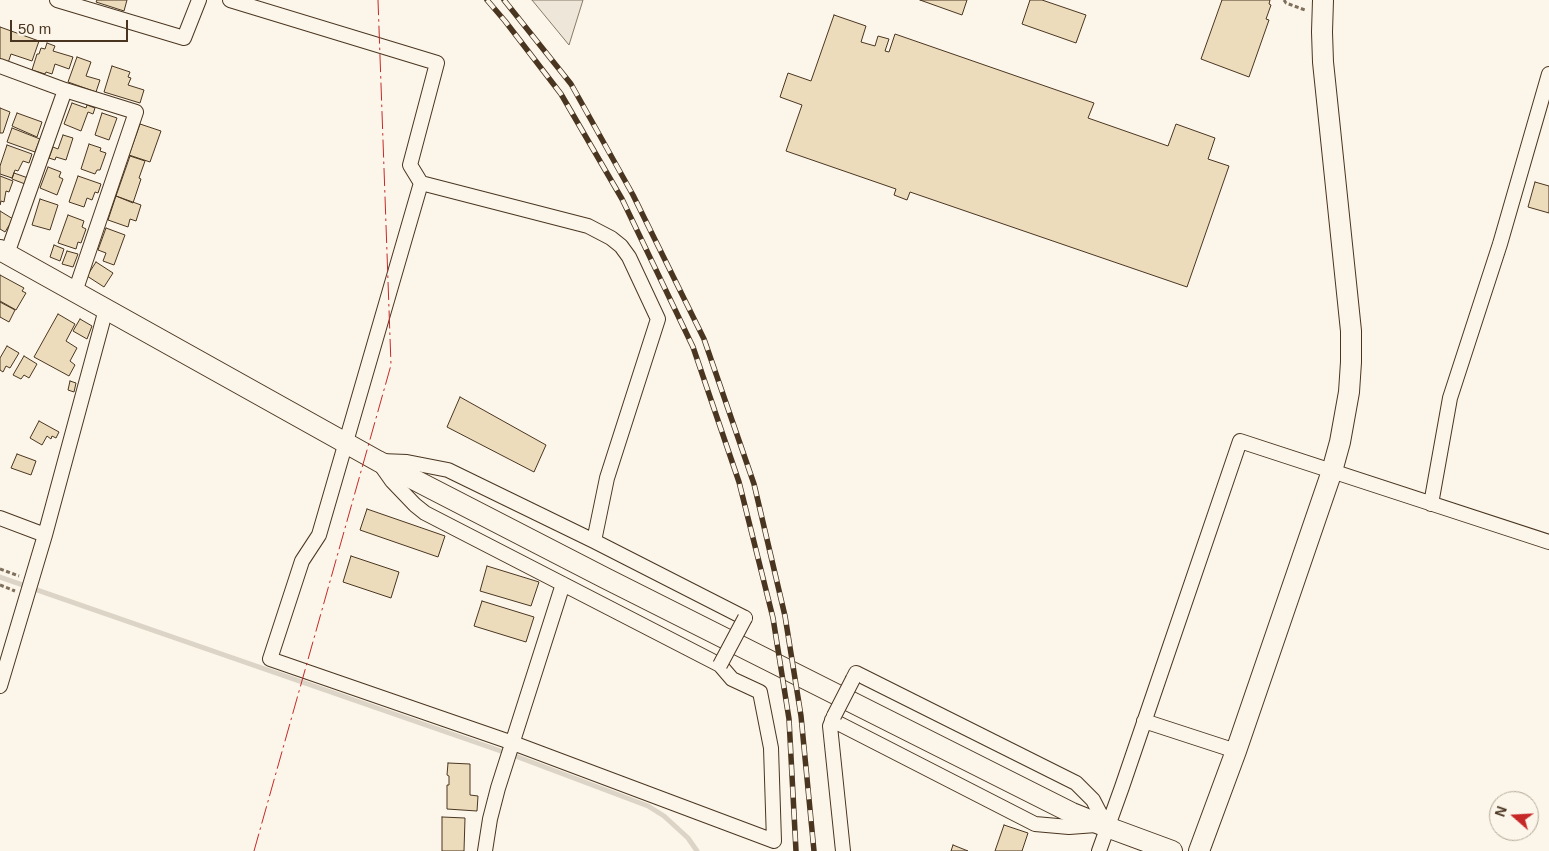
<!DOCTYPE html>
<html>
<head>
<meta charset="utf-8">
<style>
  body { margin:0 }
  #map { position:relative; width:1549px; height:851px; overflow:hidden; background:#fbf6e9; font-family:Helvetica,sans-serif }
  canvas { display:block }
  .north { position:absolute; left:1489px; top:791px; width:50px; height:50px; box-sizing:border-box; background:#fbf6e9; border:1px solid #b4a999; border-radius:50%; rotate:289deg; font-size:14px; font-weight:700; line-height:20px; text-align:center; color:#4a3520 }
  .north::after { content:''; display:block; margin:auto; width:18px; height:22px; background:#c62828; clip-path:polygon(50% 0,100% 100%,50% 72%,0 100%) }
  .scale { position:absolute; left:10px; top:20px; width:118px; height:22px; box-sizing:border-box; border:2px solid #4a3520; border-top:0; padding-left:6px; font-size:15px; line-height:18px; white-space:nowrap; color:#4a3520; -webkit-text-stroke:4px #fbf6e9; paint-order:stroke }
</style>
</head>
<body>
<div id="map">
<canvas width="1549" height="851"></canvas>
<div class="north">N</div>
<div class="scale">50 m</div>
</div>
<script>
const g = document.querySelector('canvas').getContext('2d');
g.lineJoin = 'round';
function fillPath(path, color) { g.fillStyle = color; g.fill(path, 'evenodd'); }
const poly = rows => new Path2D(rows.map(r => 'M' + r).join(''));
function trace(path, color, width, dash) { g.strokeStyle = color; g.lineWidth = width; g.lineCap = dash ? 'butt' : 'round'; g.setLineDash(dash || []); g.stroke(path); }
const green = poly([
  [532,0,583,0,569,45,532,0]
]);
fillPath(green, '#ede6d9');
trace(green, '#887966', 1);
trace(poly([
  [0,577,518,757,648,806,664,816,688,838,697,851]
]), '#dcd4c6', 5);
const building = poly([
  [97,0,127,0,124,11,96,2,97,0],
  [920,0,967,0,962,15,920,0],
  [1030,0,1042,0,1086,15,1076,43,1022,24,1030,0],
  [1222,0,1270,0,1269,4,1271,5,1266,19,1269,20,1249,77,1201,59,1222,0],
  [834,15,866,26,861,42,875,46,878,36,889,39,885,51,889,52,895,34,1094,103,1088,118,1168,146,1176,124,1215,138,1208,159,1229,166,1187,287,910,192,907,200,894,195,896,189,786,151,802,105,780,97,788,73,811,81,834,15],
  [0,27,39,41,32,61,11,54,8,63,0,61,0,27],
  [47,43,55,46,53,51,73,57,69,69,55,64,52,74,46,72,45,74,32,70,37,54,39,54,41,48,45,49,47,43],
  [77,57,91,62,86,76,100,80,96,92,68,82,77,57],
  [112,66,130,72,128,77,131,78,128,85,144,90,140,103,104,92,112,66],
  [72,103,86,108,87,105,95,108,93,114,88,112,81,131,64,124,72,103],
  [0,108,10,112,3,133,0,133,0,108],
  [17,113,42,122,37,137,12,126,17,113],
  [102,113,117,118,109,140,95,135,102,113],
  [140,124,161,131,150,162,129,155,140,124],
  [12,128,40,139,35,152,7,142,12,128],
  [63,135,73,138,66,160,56,157,55,160,49,158,53,147,58,149,63,135],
  [89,144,101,148,100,151,106,153,100,170,97,170,95,174,81,169,89,144],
  [7,145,32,154,29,163,23,161,18,171,15,170,12,178,0,174,0,166,7,145],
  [130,156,145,161,139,178,141,179,133,203,116,196,130,156],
  [48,167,61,172,59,177,63,179,57,195,40,188,48,167],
  [14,173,28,178,25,184,12,179,14,173],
  [0,176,13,181,9,192,6,191,4,202,1,201,0,205,0,176],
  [78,176,101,184,98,193,95,192,92,200,87,198,84,207,69,202,78,176],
  [1535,182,1549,186,1549,213,1528,207,1535,182],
  [116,196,141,205,136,221,130,219,128,227,108,220,116,196],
  [40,199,58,205,50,230,32,225,40,199],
  [0,211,13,219,5,232,0,229,0,211],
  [68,215,84,221,82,227,86,229,81,243,78,242,76,249,58,243,68,215],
  [106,228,125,235,114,265,103,261,106,253,98,250,106,228],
  [54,245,64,249,60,261,50,257,54,245],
  [67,251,78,254,73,267,62,264,67,251],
  [96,262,113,273,104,287,87,276,96,262],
  [0,275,24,288,22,291,26,293,16,310,0,301,0,275],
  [0,302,15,310,9,322,0,317,0,302],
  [58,314,75,324,66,341,77,348,70,361,75,365,69,376,34,357,58,314],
  [80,319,92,326,87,339,73,331,80,319],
  [7,346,19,353,10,368,6,366,3,372,0,370,0,358,7,346],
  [24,356,37,364,29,378,24,375,21,379,13,375,24,356],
  [70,381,76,383,74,392,68,390,70,381],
  [460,397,546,445,534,472,447,427,460,397],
  [39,421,59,432,56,438,52,436,51,439,47,436,42,445,30,438,39,421],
  [17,454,36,461,31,475,11,468,17,454],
  [367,509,445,536,438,557,360,530,367,509],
  [351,556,399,572,391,598,343,582,351,556],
  [487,566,539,582,531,606,480,591,487,566],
  [482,601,534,617,526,642,474,626,482,601],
  [448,763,470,764,470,795,478,796,477,811,447,809,447,785,449,785,449,776,447,775,448,763],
  [442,817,465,818,464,851,442,851,442,817],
  [1004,825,1028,833,1022,851,995,851,1004,825],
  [953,845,968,851,951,851,953,845]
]);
fillPath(building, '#ecdcbc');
trace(building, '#4a3520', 1);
const street = poly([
  [57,0,184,38,199,0],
  [230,0,437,63,410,165,421,183,319,535,302,561,270,659,513,743,774,841,771,748,760,692,732,679,720,665,425,513,415,505,392,481,380,464],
  [0,66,65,90,136,112,75,292],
  [421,183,588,226,611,238,621,246,629,257,658,319,607,478,594,541],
  [7,254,65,90],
  [381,461,407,462,448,470,594,541,745,618],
  [1431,504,1450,398,1500,244,1549,74],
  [0,518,45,535],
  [853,679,856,673,1076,783,1093,800,1107,827],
  [0,686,45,535,106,309],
  [834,716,830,726,843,851],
  [832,720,1035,824,1069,827,1096,825],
  [1144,721,1236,751],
  [485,851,490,819,498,788,563,584],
  [1099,851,1122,787,1240,441,1549,542]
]);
const secondary = poly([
  [0,250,378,461,605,578,1072,813,1107,827,1172,851],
  [1199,851,1236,751,1332,471,1340,442,1349,392,1351,362,1351,331,1323,62,1322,32,1323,0]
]);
trace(street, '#4a3520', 16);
trace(secondary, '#4a3520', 22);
trace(poly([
  [1284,0,1286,3,1305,10],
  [0,569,19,576],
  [0,585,15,591]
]), '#7f6f5c', 3, [4, 2.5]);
trace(street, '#fbf6e9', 14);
trace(secondary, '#fbf6e9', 20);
const rail = poly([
  [487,0,505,21,561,94,622,199,693,347,739,482,773,618,789,719,796,851],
  [504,0,571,84,633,195,704,339,754,484,785,616,801,716,814,851]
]);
trace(rail, '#4a3520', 5.5);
trace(rail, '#fbf6e9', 4, [11]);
const streetBridge = poly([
  [720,665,745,618],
  [834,716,853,679]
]);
trace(streetBridge, '#4a3520', 16, []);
trace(streetBridge, '#fbf6e9', 14);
trace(poly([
  [254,851,391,365,378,0]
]), '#c62828', 1, [18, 4, 2.5, 4]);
</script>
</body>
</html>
